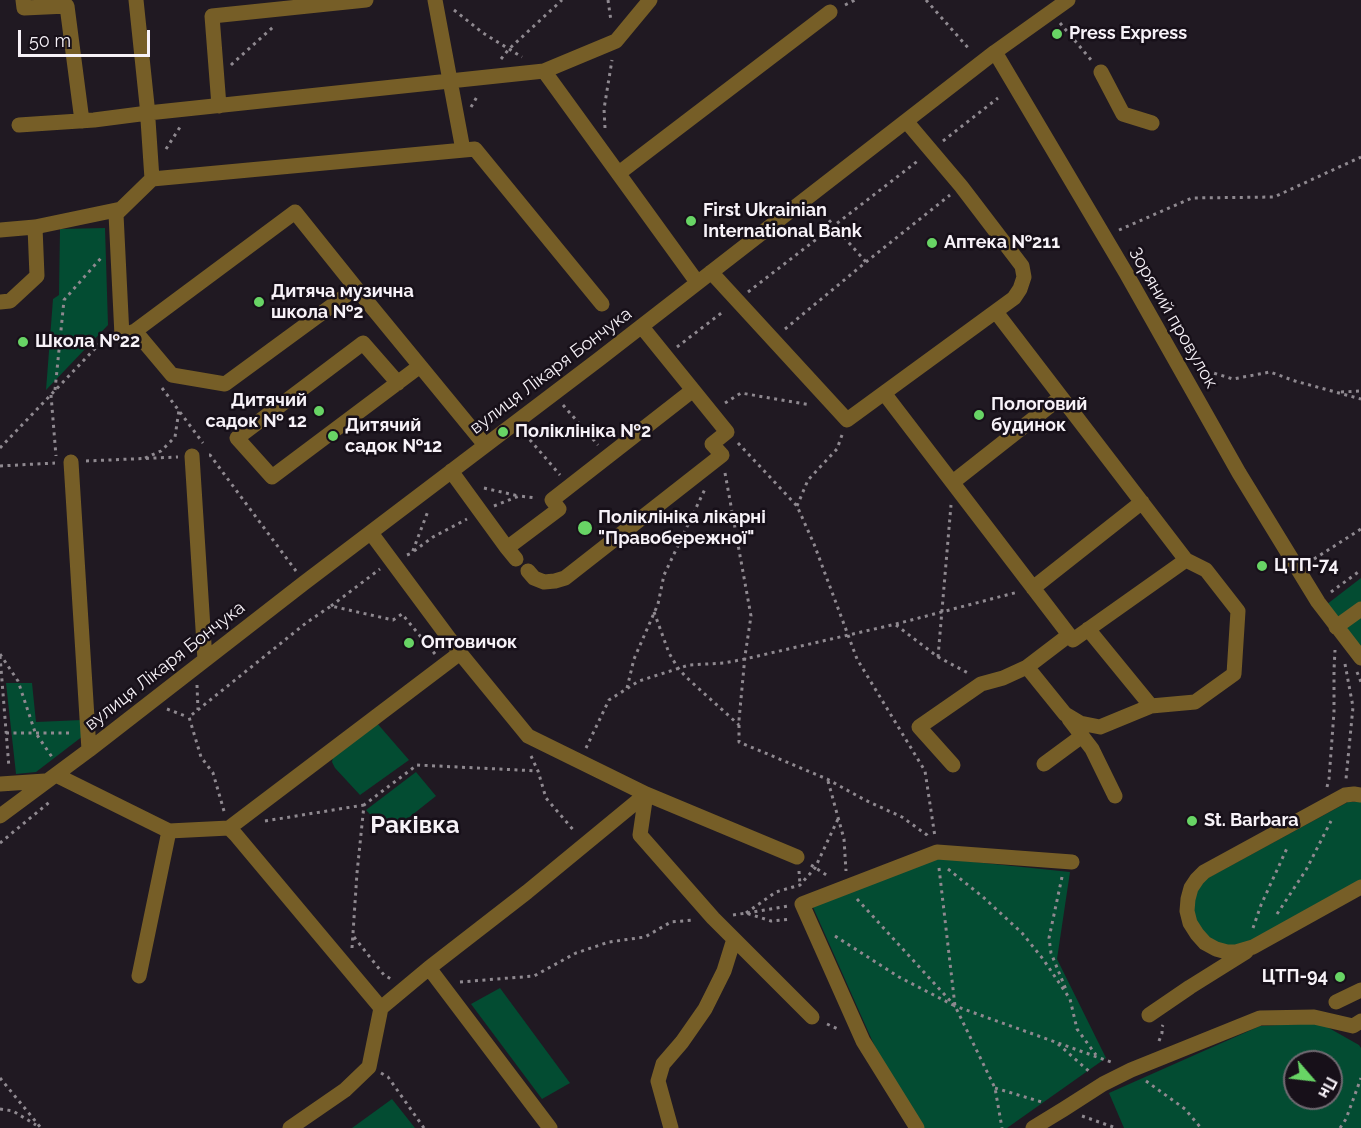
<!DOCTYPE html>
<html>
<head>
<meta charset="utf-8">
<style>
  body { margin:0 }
  #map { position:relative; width:1361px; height:1128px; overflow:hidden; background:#201922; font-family:Raleway,sans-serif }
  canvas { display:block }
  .north { position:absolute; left:1283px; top:1050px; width:60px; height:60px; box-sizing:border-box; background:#171019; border:2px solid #716a72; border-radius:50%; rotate:118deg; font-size:16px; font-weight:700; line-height:24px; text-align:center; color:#f7f2f8 }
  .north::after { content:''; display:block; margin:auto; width:21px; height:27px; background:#68d465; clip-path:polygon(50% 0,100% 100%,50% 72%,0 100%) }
  .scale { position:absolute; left:18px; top:30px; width:132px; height:27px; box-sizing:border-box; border:3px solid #f7f2f8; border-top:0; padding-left:8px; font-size:18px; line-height:21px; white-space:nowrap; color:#f7f2f8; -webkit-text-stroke:4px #171019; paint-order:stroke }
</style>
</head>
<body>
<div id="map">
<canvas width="1361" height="1128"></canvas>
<div class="north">Пн</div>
<div class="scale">50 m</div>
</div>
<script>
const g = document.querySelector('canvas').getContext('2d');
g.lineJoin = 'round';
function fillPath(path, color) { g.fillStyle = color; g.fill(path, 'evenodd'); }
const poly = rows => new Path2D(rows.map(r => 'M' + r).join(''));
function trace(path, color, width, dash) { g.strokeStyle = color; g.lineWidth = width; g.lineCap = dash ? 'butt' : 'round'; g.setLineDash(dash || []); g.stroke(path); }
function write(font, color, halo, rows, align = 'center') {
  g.font = font + ' Raleway,sans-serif'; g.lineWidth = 5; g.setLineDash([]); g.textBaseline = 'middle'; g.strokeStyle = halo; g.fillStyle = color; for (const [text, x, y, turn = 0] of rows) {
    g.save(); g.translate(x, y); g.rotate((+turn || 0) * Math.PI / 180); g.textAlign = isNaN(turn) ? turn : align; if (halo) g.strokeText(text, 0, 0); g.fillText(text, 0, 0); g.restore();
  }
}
fillPath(poly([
  [105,228,108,325,46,390,53,299,59,295,60,229],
  [1361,578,1361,658,1322,608],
  [6,683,32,683,36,722,82,720,83,736,36,772,16,774],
  [376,722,409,760,360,795,335,768,332,762,333,757],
  [416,772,436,796,388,834,366,810],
  [1348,802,1361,802,1361,881,1252,941,1238,946,1224,946,1210,940,1199,929,1194,915,1194,901,1197,890,1206,879],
  [936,858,1070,872,1057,959,1106,1058,1007,1128,911,1128,812,905],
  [500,988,570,1083,542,1099,471,1004],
  [1320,1023,1359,1045,1361,1048,1361,1128,1124,1128,1109,1093,1260,1026],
  [1295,1062,1331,1062,1331,1098,1295,1098],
  [392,1099,415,1128,352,1128]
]), '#034c32');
trace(poly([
  [608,0,611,21],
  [926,0,970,50],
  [845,5,855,0],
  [454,10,483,33,522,57],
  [1060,23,1092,61],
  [501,59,509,49,562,0],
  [231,65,273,27],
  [471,107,478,95],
  [605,128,604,109,612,60],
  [943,141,998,98],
  [166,149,182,124],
  [819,209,866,262],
  [1119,230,1192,198,1274,197,1361,157],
  [748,292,919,160],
  [785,329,866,262,950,195],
  [677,347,724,311],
  [1207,371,1233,379,1270,372,1295,381,1361,399],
  [162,388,203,443],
  [55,390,64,300,101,258],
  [1341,392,1361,391],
  [51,395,56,456],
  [725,403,741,393,811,405],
  [563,405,598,445],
  [525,434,560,475],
  [738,443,797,506,814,544,857,659,925,771,935,837],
  [0,448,107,336],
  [209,455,210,455,296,571],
  [145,458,161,451,175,437,179,410],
  [86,461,178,457],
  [0,466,55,463],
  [725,473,751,616,745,656,739,720,739,742,827,779,865,800,902,817,927,835,929,838],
  [484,488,519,496],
  [494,506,519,496,537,498],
  [797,506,808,480,837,449,842,435],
  [414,551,433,537,467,519],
  [407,555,412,553,428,511],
  [1314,559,1361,529],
  [1331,592,1361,570],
  [331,606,380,569],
  [654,612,669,653,678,668,686,677,739,725],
  [896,625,938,657,968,673],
  [0,654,18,681,35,732,52,757],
  [0,656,9,768],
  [938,657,951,505],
  [1345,664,1353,707,1346,779],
  [1357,672,1361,682],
  [197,685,198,710],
  [627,688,634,659,658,604,664,575,705,489],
  [167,709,188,717],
  [6,733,71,733],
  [586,748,609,700,639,681,689,665,724,663,745,659,896,624,1018,592],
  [531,756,538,771,546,798,575,832],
  [828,781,844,839,846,871],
  [1327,787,1329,779,1334,712,1334,670,1335,650],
  [224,811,213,773,201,757,189,717,306,623,331,606,393,620,402,614,435,654],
  [265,821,364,805],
  [0,843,52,800],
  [811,865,828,876],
  [939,868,955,1006,995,1088,1002,1128],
  [948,869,983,897,1022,933,1043,959,1070,999,1077,1029,1096,1055],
  [799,871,800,885],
  [1062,877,1049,938,1051,953,1067,992],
  [857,899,955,1006,1111,1062],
  [746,913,776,892,800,885,815,868,838,819],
  [747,913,788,906],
  [1277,914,1306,870,1331,821],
  [733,915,746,913,771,921,791,919],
  [1253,928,1261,905,1288,846],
  [835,936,899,977,955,1006],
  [354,937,384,975,391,979],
  [352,948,357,873,364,805,417,765,538,771],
  [460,982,534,976,576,953,609,942,645,937,671,922,694,920],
  [827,1024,840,1030],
  [1159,1041,1162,1033,1162,1027,1163,1025],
  [1058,1044,1091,1073],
  [381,1073,388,1077,424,1128],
  [0,1078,41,1128],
  [1146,1081,1185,1109,1201,1128],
  [995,1088,1045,1103],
  [0,1109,13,1111,36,1125],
  [1082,1116,1116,1128],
  [1340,1128,1346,1119,1361,1078]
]), '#8f8990', 3, [3, 4.5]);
trace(poly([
  [23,0,24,8,67,6,82,121],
  [435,0,463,150],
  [995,52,1126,273,1239,473,1318,602,1361,658],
  [544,71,697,282],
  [1101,72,1123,114,1152,123],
  [219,106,212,16,366,0],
  [19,125,94,120,148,113,544,71,616,41,650,0],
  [619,173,830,12],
  [152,179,475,149,602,304],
  [295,212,356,288,225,384,172,375,135,331,295,212],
  [0,230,35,227,121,209],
  [711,272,847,420,1014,298,1020,289,1024,277,1022,266,961,186,906,121],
  [356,288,485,445],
  [0,302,10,301,37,276,35,227],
  [135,331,122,336,116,214,152,179,147,105,136,0],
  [398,383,363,343,237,438,272,477,420,366],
  [884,393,1073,640,1186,560,996,312],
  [192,456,205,660],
  [71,462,89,750],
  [451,471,507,548],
  [953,482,1061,397],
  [371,533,460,653,528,736,646,794,640,835,713,918,812,1017],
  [516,559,507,548,559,509,552,500,693,390],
  [528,571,534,578,544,582,555,581,565,578,722,455,712,444,727,432,642,327],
  [1033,588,1142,502],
  [1336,627,1361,609],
  [1069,635,1027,667,1065,714,1080,723,1100,727,1151,706,1088,629],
  [1151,706,1195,702,1234,674,1238,611,1206,570,1186,560],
  [1069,719,1092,749,1115,796],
  [1044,764,1082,736],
  [953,765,919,727,981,684,1003,678,1027,667],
  [56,775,169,831,229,828,236,835,381,1008],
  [0,784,45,781],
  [1361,795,1354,794,1345,795,1204,872,1197,879,1191,888,1188,899,1187,911,1190,923,1197,934,1205,943,1216,949,1227,952,1236,952,1253,947,1361,887],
  [0,816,89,750,304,583,598,360,995,52,1068,0],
  [229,828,460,653],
  [429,968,550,1128],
  [139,976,169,831],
  [1336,1002,1361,990],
  [1149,1015,1190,987,1246,952],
  [290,1128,345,1090,369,1067,381,1008,429,968,527,892,646,794,797,857],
  [671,1128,658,1081,663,1064,682,1042,705,1009,724,971,734,939],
  [917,1128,863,1041,802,904,937,852,1072,862],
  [1033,1128,1064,1109,1103,1084,1131,1070,1260,1018,1314,1017,1353,1026,1361,1021]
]), '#765e27', 15);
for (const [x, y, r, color] of [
  [1057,34,6,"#68d465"],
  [691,221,6,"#68d465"],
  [932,243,6,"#68d465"],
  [259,302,6,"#68d465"],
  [23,342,6,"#68d465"],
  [319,411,6,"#68d465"],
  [979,415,6,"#68d465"],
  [503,432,6,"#68d465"],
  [333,436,6,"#68d465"],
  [585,528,8,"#68d465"],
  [1262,566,6,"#68d465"],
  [409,643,6,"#68d465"],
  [1192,821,6,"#68d465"],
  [1340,977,6,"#68d465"]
]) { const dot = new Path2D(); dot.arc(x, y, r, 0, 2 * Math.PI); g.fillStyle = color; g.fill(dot); trace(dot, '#171019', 2); }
write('bold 18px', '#f7f2f8', '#171019', [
  ["Press Express",1069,34],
  ["First Ukrainian",703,211],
  ["International Bank",703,232],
  ["Аптека №211",944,243],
  ["Дитяча музична",271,292],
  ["школа №2",271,313],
  ["Школа №22",35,342],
  ["Дитячий",307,401,"right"],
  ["садок № 12",307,422,"right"],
  ["Пологовий",991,405],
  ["будинок",991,426],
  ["Дитячий",345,426],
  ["садок №12",345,447],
  ["Поліклініка №2",515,432],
  ["Поліклініка лікарні",598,518],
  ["\"Правобережної\"",598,539],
  ["ЦТП-74",1274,566],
  ["Оптовичок",421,643],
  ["St. Barbara",1204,821],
  ["ЦТП-94",1328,977,"right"]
], 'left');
write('18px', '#f7f2f8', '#171019', [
  ["Зоряний провулок",1173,318,60],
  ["вулиця Лікаря Бончука",551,371,-37],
  ["вулиця Лікаря Бончука",165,666,-38]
]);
write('bold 24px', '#f7f2f8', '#171019', [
  ["Раківка",415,826]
]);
</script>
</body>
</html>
